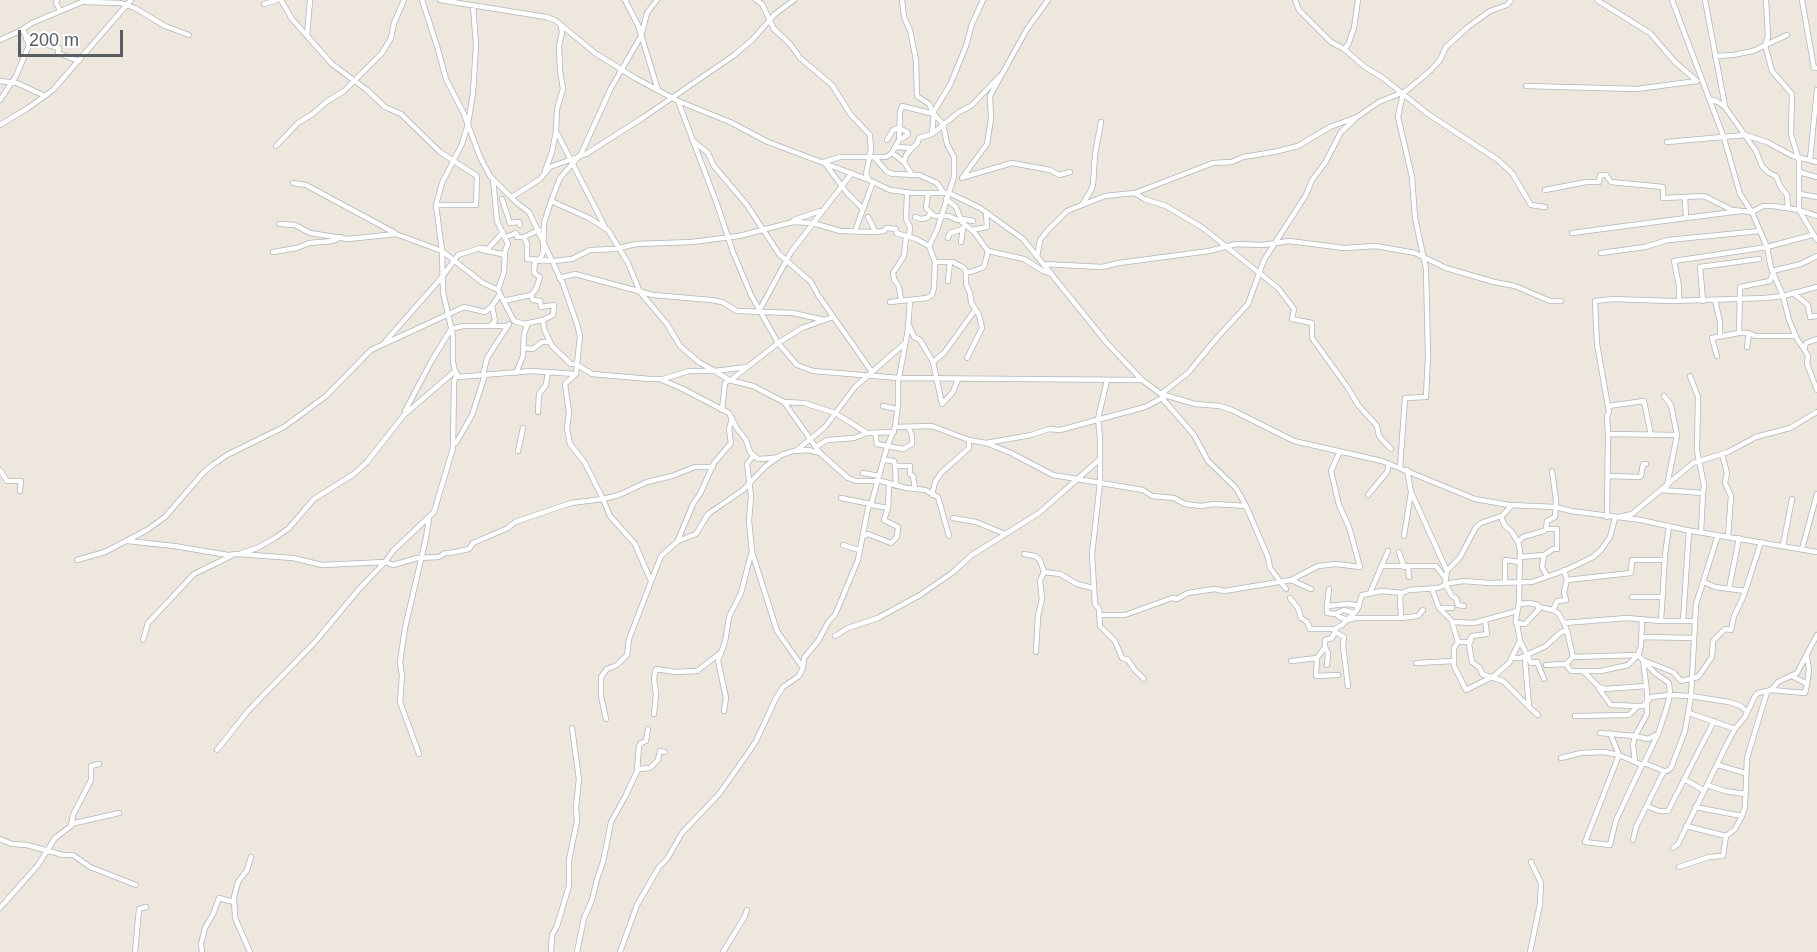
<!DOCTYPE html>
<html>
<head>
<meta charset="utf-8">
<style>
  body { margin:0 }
  #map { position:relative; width:1817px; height:952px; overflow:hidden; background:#ede7de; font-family:Helvetica,sans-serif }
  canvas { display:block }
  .scale { position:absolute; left:18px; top:30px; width:105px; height:27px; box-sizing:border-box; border:3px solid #575d61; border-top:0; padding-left:8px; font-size:18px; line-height:21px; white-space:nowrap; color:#575d61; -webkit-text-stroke:4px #fff; paint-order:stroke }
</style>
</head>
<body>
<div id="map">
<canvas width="1817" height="952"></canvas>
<div class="scale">200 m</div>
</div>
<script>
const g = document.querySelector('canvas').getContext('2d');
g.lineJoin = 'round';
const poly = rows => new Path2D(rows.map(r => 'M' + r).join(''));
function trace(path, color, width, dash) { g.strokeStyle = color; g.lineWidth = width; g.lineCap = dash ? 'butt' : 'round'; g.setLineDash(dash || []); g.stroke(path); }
const minor = poly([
  [57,0,56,3,60,10],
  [281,0,292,19,332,64,367,90,385,107,401,114,440,152,477,176,476,205,436,205],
  [422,0,437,46,446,79,464,114,480,157,490,176,517,203,529,212,563,284,577,324,580,336,576,374,565,384,569,413,567,428,570,444,585,463,603,499,619,495,647,482,672,476,695,467,713,467],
  [440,0,546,17,555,20,595,53,635,78,678,101,730,122,768,142,869,180,890,190,912,193,949,193,980,208,1023,239,1107,343,1142,380,1161,394,1195,404,1220,406,1232,410,1294,441,1382,461,1475,499,1509,505,1556,507,1571,511,1641,520,1686,530,1817,552],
  [625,0,638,25,658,90],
  [657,0,647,13,641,36,611,88,581,154,560,178,551,201,589,218,608,230,628,263,640,292,667,324,680,346,700,363,715,371,747,367],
  [756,0,762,4,774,29,790,44,800,58,832,85,851,115,870,135,871,150,866,174,869,180],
  [902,0,904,17,910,30,916,60,917,96,929,104,934,114],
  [1295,0,1299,10,1331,42,1344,49,1365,67,1383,78,1428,114,1498,160,1512,173,1531,205,1545,207],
  [1597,0,1650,33,1675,62,1697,81],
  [1672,0,1724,138,1740,194,1752,212,1757,224,1767,247,1771,268,1783,296,1789,320,1797,339,1804,349],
  [1705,0,1725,106],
  [1766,0,1768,37,1765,45,1772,71,1792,94,1791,134,1799,161,1799,210,1817,240],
  [1802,0,1814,68,1817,68],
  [85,2,121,3,135,8,165,26,189,35],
  [264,4,277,0],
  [307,36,310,0],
  [26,39,59,48,58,53,79,61],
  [0,40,20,31,32,23,87,0],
  [1344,49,1348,45,1354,28,1358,0],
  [1715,56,1733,55,1753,51,1787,35],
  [0,81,17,83,45,96],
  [1526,86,1637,89,1697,81],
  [1709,99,1718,102,1725,107,1756,151,1762,166,1769,173,1776,176,1780,186,1787,195,1788,208],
  [0,100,16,76,27,50,29,45,23,29],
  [678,101,717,204,733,252,751,295,778,343,797,365,813,371,899,378,1142,380],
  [0,125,28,108,53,90,131,0],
  [556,131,605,227],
  [932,134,934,111,950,85,966,46,972,24,983,0],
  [692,140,708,153,714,166,747,205,779,254,811,282,818,295,872,372],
  [887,140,893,130,899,128,907,132,908,135,899,140],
  [1667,142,1745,135,1767,142,1793,156,1817,162],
  [276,146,298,123,314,113,326,102,344,91,382,53,391,38,394,23,404,0],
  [895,147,899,140,900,112,902,106,934,114,943,124,947,144,954,157,954,177,937,230,929,246],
  [892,153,904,162,911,173],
  [875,158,887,172,893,174,919,175,937,183,943,192],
  [1810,159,1817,90],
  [904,162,906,155,912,148],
  [545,171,552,152,556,131,557,109,563,89,560,70,559,46,562,32,561,26],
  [1799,172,1817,177],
  [964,177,1012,163,1050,170,1059,175,1070,172],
  [962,178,987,144,991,119,990,96,1027,29,1048,0],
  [493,179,497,221,508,244,505,251,504,272,498,290],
  [293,183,306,185,395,233],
  [1545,190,1586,182,1599,182,1600,175,1606,175,1611,182,1663,187,1663,198,1685,197],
  [907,192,906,219,910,227,909,237],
  [928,193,926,208,934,216,949,216,957,220,963,219,973,221],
  [1135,193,1144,199,1166,206,1203,228,1278,288,1294,309,1292,319,1312,323,1312,338,1348,388,1358,405,1377,426,1379,436,1391,449],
  [1800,194,1817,197],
  [512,197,540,179,550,167,586,154,644,117,733,56,752,40,775,14,794,0],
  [502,199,510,223,519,222,520,225],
  [946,199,956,207,962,222,974,232,988,251],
  [1082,205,1105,196,1135,193,1213,163,1232,162,1243,157,1274,152,1298,146,1330,127,1357,117,1379,102,1406,91,1430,71,1440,60,1446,47,1468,27,1490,11,1507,5,1511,0],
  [862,208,847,193,824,162,840,157,886,157,892,153,895,147,912,148,917,144,919,138,932,134,959,112,971,106,1000,76],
  [1741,211,1686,218,1685,197,1704,196,1732,210,1752,212,1763,206,1773,206,1799,210,1817,216],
  [868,217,875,231],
  [915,217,921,219,927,218,931,213],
  [794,220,820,211],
  [279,224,295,225,310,233,348,239,396,234,442,251,436,205,442,183,462,144,468,124,473,93,476,45,473,5],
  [972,230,987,227,986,212],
  [855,231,873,182],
  [1572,233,1686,218],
  [506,237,516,233,517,237,524,237,527,244,527,259,554,261,572,259,590,250,615,249,636,244,692,242,739,236,793,222,813,223,840,231,873,232,884,231,886,228,896,229,896,233,916,239,929,246,935,262,934,288,932,295,927,298,890,302],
  [524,237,539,230],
  [948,238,950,233,963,229],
  [961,242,963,228],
  [482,250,502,254,505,257],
  [273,252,297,248,309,243,333,241,341,237],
  [1601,253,1645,247,1668,240,1760,231],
  [1037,257,1040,240,1049,229,1067,211,1082,205,1090,192,1093,185,1095,154,1101,122],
  [539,261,543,253,544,223,551,201],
  [935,262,953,262,964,268,966,272,971,272,984,267,988,251,1024,259,1043,271,1051,273],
  [1043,264,1102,267,1119,263,1209,251,1236,244,1263,245,1289,241,1344,248,1376,246,1415,253,1446,268,1494,282,1515,286,1550,301,1561,301],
  [1772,271,1801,264,1817,256],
  [966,272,966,284,970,293,971,302,979,315,982,328,967,358],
  [559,278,575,274,653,295,711,300,722,302,737,311,793,313,824,320],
  [948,281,950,262],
  [1793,293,1808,305,1810,317,1817,316],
  [531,295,533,300,540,301,541,307,554,305,553,315,543,320],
  [901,300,899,287,894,279,893,273,904,256,906,237],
  [1715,300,1720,322,1720,337],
  [503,301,531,295,536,289,540,277,534,273,535,260],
  [1679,301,1679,286,1674,261,1767,247,1812,235],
  [1703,301,1700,267,1759,259],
  [759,311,791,252,852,173],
  [491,325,495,321,492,306],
  [909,325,914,337,920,340,933,362,942,404,953,392,958,379],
  [1749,333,1755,336,1796,336],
  [1817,339,1806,343,1804,349,1808,356,1807,364,1817,390],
  [385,342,442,277,458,255,480,248,488,249,503,232],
  [1747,347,1749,333,1739,333,1740,287,1770,281,1773,273],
  [524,348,533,349,542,342,549,342],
  [1717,356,1712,338,1739,333],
  [933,362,944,353,975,310],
  [516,373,523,356,524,334,528,323],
  [576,374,531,371,459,377,455,371,453,362,453,336,443,292,442,251,483,283,498,290,514,321,524,324,543,320,544,329,552,346,571,364,576,364,592,374,650,379,663,379,689,371,715,371,729,380,753,386,784,402,804,403,835,413,867,433,894,432],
  [483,375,487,358,509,324],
  [1690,376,1698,397,1697,451,1704,485,1703,493],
  [899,378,908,329,910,300],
  [662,380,681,388,729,413,736,427,746,440,750,452,758,459,774,458,793,451,808,450,820,453],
  [731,380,778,343,802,328,833,317],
  [1107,380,1098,419,1100,438,1100,483,1092,554,1095,604,1099,609,1100,626,1115,641,1122,658,1128,660,1134,669,1144,679],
  [1161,394,1188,373,1216,339,1248,304,1264,260,1306,195,1312,180,1325,163,1341,132,1355,119],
  [1664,396,1671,405,1677,435,1667,486],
  [1162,398,1194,435,1208,461,1236,488,1246,506,1268,557,1270,568,1286,589],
  [784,402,820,453,848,478,856,481,881,481,906,488,925,490,938,497,949,536],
  [883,406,897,409],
  [1608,406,1644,401,1651,435],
  [722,410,725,383,729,380],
  [405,411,431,362,451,329,463,326,507,326],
  [538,412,539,394,546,385,548,372],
  [895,427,932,426,969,440,986,443,1031,435,1049,429,1060,430,1145,407,1166,396],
  [875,433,877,444,903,449,912,444,912,436,909,428],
  [1608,434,1607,416,1609,412,1597,344,1595,301,1613,299,1672,301,1765,298,1783,296,1817,287],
  [456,443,472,415,485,375],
  [986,443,1011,453,1053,475,1143,490,1152,496,1174,498,1185,504,1201,506,1214,504,1246,506],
  [816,447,827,440,854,438,867,433],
  [797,450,825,427,855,387,905,343],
  [518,451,523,428],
  [1722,454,1727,473,1725,483,1731,496,1728,537],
  [753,456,747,464,751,496,749,521,752,552,777,631,803,668],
  [885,460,894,461,895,466,910,466,910,474,913,476,915,489],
  [895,466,896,486],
  [1400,468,1405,398,1426,397,1428,355,1426,269,1415,218,1412,177,1398,117,1403,93],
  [0,470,7,481,21,481,20,491],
  [863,473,879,476],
  [1609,476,1639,477,1641,476,1643,464,1646,464],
  [1661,490,1703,493,1701,532],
  [1411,492,1447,571],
  [932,495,935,482,941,473,969,448,969,440],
  [1368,495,1387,472,1389,464],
  [841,498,871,504],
  [871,505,888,508],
  [1512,505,1501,517,1505,526,1511,531,1518,542,1520,550,1519,604,1516,618,1516,623,1525,624,1539,609,1538,605,1529,603,1519,604],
  [1607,517,1608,434,1677,435],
  [953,518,976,522,1005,534],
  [864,536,868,534,891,543,897,537,898,527,884,520,888,508,889,484],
  [1404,536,1411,492,1407,470],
  [678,540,693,504,700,494,714,463,731,443,729,429,732,418],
  [128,541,174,546,228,555,238,554,293,558,322,565,385,562,393,551,434,512,453,448,454,382,457,374],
  [1518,542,1523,537,1544,531,1546,529,1547,521,1555,517,1556,500,1552,471],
  [843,545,859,550],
  [1783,545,1792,499],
  [1802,549,1817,494],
  [1399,552,1404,567],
  [242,553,257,548,275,538,289,528,314,499,354,474,367,462,404,415,455,371],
  [1024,554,1035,556,1040,560,1044,572,1040,581,1042,599,1038,616,1036,652],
  [1544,555,1542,567,1547,576],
  [1520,557,1544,555,1553,549,1557,549,1557,529,1546,529],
  [77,560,105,552,147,530,165,517,204,472,214,464,227,455,284,427,326,396,371,350,464,307,485,312,492,306,500,294],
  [1382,566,1436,566,1445,578],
  [1408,567,1409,577],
  [1044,572,1060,574,1077,584,1093,588],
  [1567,580,1631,573,1632,560,1665,560],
  [1704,582,1715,587,1745,591],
  [1505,583,1505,560,1519,562],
  [1311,589,1291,580,1318,566,1336,564,1360,567,1349,527,1339,505,1331,471,1340,451],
  [1432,589,1439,608,1453,622,1474,623,1517,611],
  [1729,589,1739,538],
  [1370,593,1388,551],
  [1632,597,1663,597],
  [1290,598,1298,608,1301,618,1307,622,1310,629,1335,629,1342,625,1357,610,1362,595,1382,591,1402,593],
  [1327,606,1329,589],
  [1359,606,1349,604,1327,606,1327,613,1336,614,1339,617,1348,620,1355,618,1401,618,1400,597,1402,593,1409,590,1438,588,1450,583,1464,581,1489,583,1532,582,1566,570,1593,557,1601,550,1610,537,1615,518,1632,514,1693,463,1728,452,1756,437,1790,428,1817,412],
  [1464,606,1458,605,1456,598,1452,596,1445,584,1447,571,1460,557,1476,527,1481,523,1501,516],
  [1538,607,1553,610,1558,613,1564,623,1627,618,1661,621,1694,621],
  [1439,608,1452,608],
  [1553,610,1557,601,1566,600,1564,592,1567,580,1564,570],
  [1335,614,1344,610,1354,613],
  [1099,615,1125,615,1172,598,1177,599,1188,593,1201,591,1215,589,1224,591,1291,580],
  [1401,618,1418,616,1423,610],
  [1485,621,1487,634,1472,636,1469,642,1458,642,1454,648,1454,666,1466,690,1494,676,1509,663,1520,641,1517,624],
  [1661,621,1665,555,1669,526],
  [1683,621,1689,531],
  [1452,622,1458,642],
  [1335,629,1335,632,1344,637,1343,646,1348,686],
  [1567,631,1573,657],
  [835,636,848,628,878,618,920,595,952,573,972,555,1039,513,1100,459],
  [1642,637,1694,638],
  [143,640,148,623,194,574,231,556],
  [1471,640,1469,644,1472,662,1480,668,1482,674,1503,681,1529,707],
  [1520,641,1531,663,1537,662,1544,679],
  [1325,647,1328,653,1327,665],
  [1528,656,1525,660,1529,707,1538,715],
  [1807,657,1809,670,1807,684],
  [1317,658,1316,676,1338,675],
  [1513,658,1520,658,1546,646,1561,632,1567,631,1564,623],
  [1291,661,1317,658,1325,647,1325,640,1332,638,1335,632],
  [1645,661,1673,672,1681,681,1698,677,1712,657,1713,641,1725,629,1731,630,1734,616,1744,595,1761,542],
  [1416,663,1454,661],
  [1566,664,1571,671,1601,671,1628,665,1638,655,1641,646,1642,619],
  [1546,665,1566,664,1573,657,1638,655,1655,673,1669,683,1670,695,1666,710,1658,734,1644,763],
  [1584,672,1599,687,1605,689,1646,686],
  [1599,689,1611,705,1637,706],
  [1771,690,1805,693,1807,684,1792,676],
  [724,711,726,698,718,661,725,642,729,617,741,593,751,554],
  [1689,713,1735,729],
  [654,714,656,694,654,678,656,669,675,672,697,671,719,654],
  [1575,716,1629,715,1638,706,1643,706,1651,697,1670,695,1691,696,1729,702,1741,706,1747,712],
  [606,719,601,696,601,677,607,669,617,665,627,655,629,639,661,556,678,541,696,534,708,514,743,490,766,466,783,454],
  [1600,733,1635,736,1648,739,1658,734],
  [1610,733,1619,755,1585,842,1610,845,1616,820,1642,765],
  [217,750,248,711,315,642,359,589,385,562,393,565,417,558,439,557,445,553,450,553,469,549,473,543,508,528,515,522,571,503,603,499,610,516,635,544,651,581],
  [419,754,400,702,402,676,400,662,405,628,426,538,429,518],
  [1561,758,1581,753,1604,752,1619,755,1642,765,1644,763,1664,771],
  [1635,761,1633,745,1635,736,1647,714,1647,692,1643,660],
  [1718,765,1745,773],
  [637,771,639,769,650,768,658,760,660,751,665,752],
  [1684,779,1703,790],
  [1707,785,1725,791,1745,794],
  [1647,806,1659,811,1668,811,1714,721],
  [1695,807,1742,816,1745,807,1747,758,1767,692],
  [71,824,119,813],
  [1686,826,1726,836,1735,829,1742,816],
  [0,839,12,844,27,845,63,855,73,855,90,867,136,885],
  [1633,840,1636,827,1664,771,1667,771,1671,768,1685,731,1691,696,1696,604,1718,535],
  [1673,848,1678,844,1728,742,1735,729,1745,717,1755,696,1758,693,1771,690,1778,682,1797,673,1817,635],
  [1679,867,1709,857,1723,856,1726,836],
  [0,908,38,865,55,838,71,826,73,815,91,780,91,766,99,764],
  [135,952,139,909,146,907],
  [202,952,201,944,205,928,213,914,219,898,234,902],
  [250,952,235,918,234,897,238,882,247,870,251,857],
  [551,952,552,935,557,926,569,886,569,860,577,821,576,807,579,779,572,728],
  [577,952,584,918,592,900,597,879,603,862,611,822,626,795,637,771,639,746,641,743,646,741,648,729],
  [620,952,637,905,659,867,667,859,682,833,719,794,746,756,756,741,776,698,783,687,799,676,803,668,804,658,818,641,829,621,835,615,858,560,868,508,872,501,887,447,895,427,898,405,898,378],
  [723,952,744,918,747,910],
  [1530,952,1540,904,1541,883,1531,862]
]);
trace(minor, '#b1b6bb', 6);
trace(minor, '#fff', 4.5);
</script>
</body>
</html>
